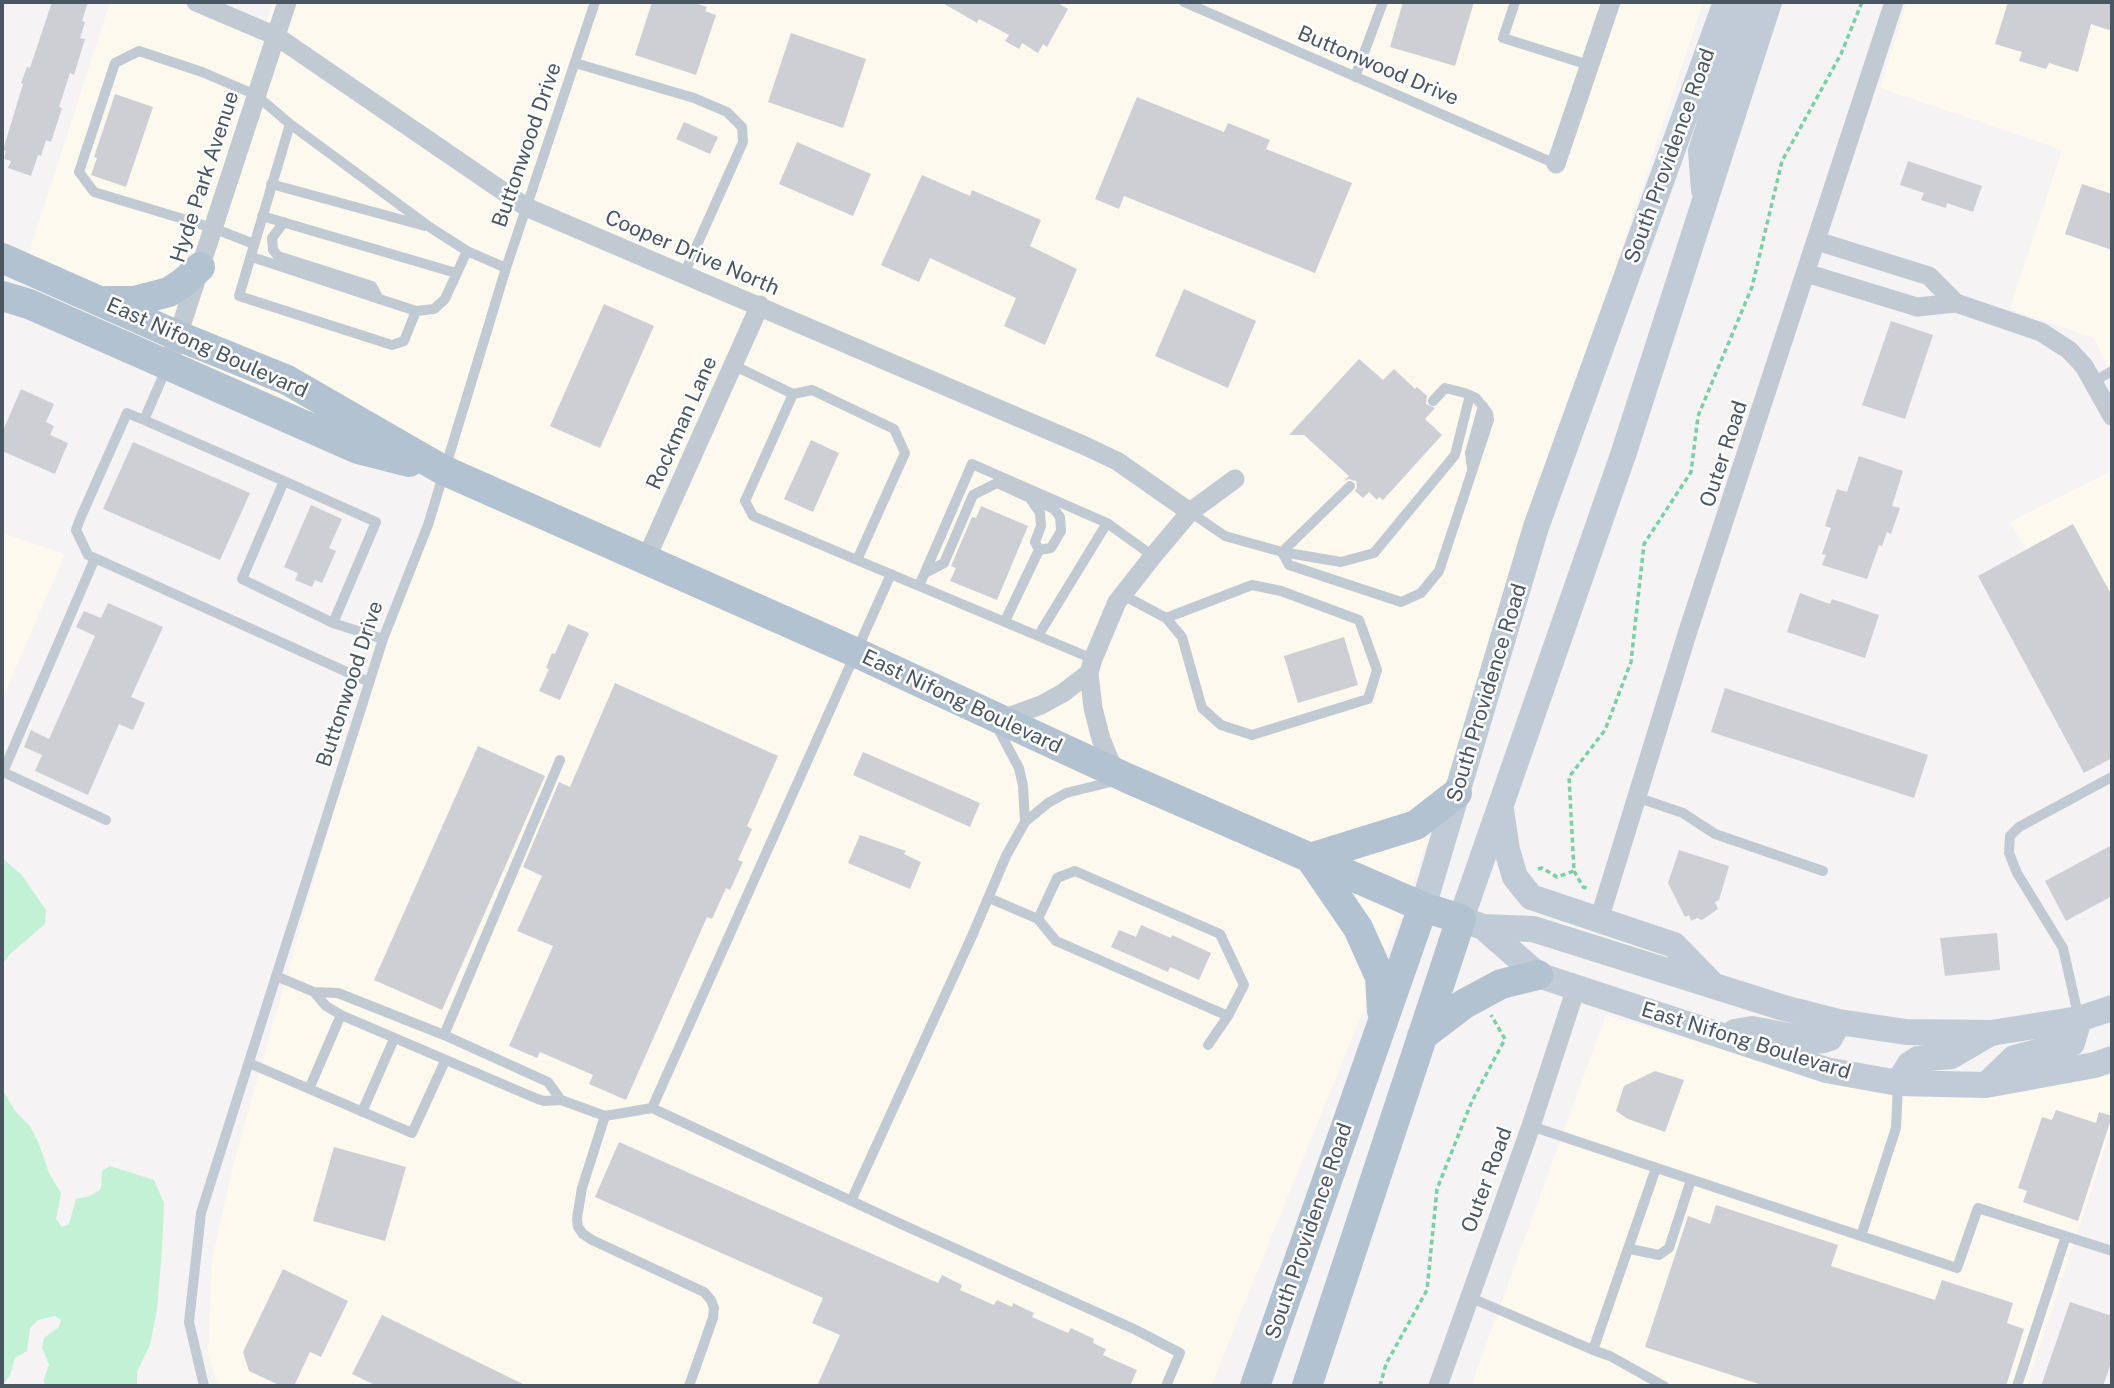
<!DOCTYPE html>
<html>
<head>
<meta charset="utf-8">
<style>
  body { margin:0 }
  #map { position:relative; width:2114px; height:1388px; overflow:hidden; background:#f5f3f3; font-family:"Public Sans",sans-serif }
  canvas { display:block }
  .frame { position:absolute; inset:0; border:4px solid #4a5661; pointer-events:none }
</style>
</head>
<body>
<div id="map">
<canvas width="2114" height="1388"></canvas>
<div class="frame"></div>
</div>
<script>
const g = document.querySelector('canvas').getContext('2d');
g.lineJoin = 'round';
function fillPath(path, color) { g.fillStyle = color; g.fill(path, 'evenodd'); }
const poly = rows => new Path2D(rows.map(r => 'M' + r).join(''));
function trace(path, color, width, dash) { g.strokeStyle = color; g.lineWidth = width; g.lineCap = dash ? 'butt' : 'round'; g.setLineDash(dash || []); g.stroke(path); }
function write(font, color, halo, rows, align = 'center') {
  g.font = font + ' "Public Sans",sans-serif'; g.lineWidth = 5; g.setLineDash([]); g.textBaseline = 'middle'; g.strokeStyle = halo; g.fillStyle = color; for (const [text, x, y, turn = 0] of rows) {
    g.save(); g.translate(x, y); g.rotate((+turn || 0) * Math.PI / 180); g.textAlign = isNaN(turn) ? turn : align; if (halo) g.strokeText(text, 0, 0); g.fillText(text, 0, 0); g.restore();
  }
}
fillPath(poly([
  [110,2,218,2,267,21,273,2,1703,2,1405,907,1211,1386,218,1386,208,1354,212,1260,234,1162,370,682,445,473,20,281],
  [1907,2,2112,2,2112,376,2094,338,2010,309,2062,150,1880,88],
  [2112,471,2112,706,2010,522],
  [2,533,65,554,2,700],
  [1606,1015,1791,1070,2017,1090,2112,1074,2112,1126,2027,1386,1471,1386]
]), '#fdf9ef');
fillPath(poly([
  [3,859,21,874,46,910,45,924,10,954,2,965],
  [2,1089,15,1111,30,1126,39,1144,49,1173,61,1193,56,1219,62,1227,69,1224,76,1199,90,1196,101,1189,102,1171,110,1166,154,1180,164,1203,162,1249,157,1310,150,1345,137,1372,137,1386,44,1386,44,1379,49,1365,42,1347,44,1338,59,1327,61,1320,55,1316,38,1320,30,1328,27,1351,15,1358,10,1375,2,1386]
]), '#c3f1d5');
fillPath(poly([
  [52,2,88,2,82,21,85,22,80,38,85,39,74,75,70,73,59,107,62,108,51,142,46,140,41,156,38,155,31,176,8,168,11,161,4,159,6,151,3,150,23,84,21,83,27,67,30,68],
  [652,2,692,2,707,7,705,11,716,15,696,75,635,55],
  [941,2,1056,2,1068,9,1047,47,1043,44,1038,53,1022,43,1019,49,1005,41,1009,35,979,19,977,23],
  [1403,2,1474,2,1455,66,1390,47],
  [2008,2,2112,2,2112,31,2091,24,2078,72,2049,63,2046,69,2019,61,2022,52,1995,44],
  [791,33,866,59,843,128,768,102],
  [115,94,153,107,126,187,91,175,97,158,94,157],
  [1137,97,1224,132,1228,123,1270,140,1266,149,1352,183,1315,273,1124,196,1119,209,1095,199],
  [684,122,718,137,710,154,676,139],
  [797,142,871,174,853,216,779,184],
  [1908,161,1982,186,1973,212,1947,203,1946,208,1921,200,1924,193,1900,185],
  [922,175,970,196,972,190,1041,220,1030,246,1077,269,1045,345,1004,326,1016,298,930,258,919,282,881,265],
  [2082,184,2112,194,2112,250,2065,234],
  [1184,289,1256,321,1228,388,1155,356],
  [604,304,654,326,600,448,550,426],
  [1891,321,1933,335,1905,419,1862,405],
  [1359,359,1383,380,1394,369,1415,389,1417,387,1427,396,1426,404,1435,408,1425,419,1442,435,1383,500,1379,497,1377,500,1369,492,1363,498,1355,491,1357,487,1356,481,1349,479,1344,481,1349,476,1304,435,1289,435],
  [21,389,54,404,46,422,54,426,50,435,68,443,55,474,2,451,2,433],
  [811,440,839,453,813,512,784,499],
  [133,442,250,493,220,560,103,509],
  [1859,456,1903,471,1892,506,1900,508,1891,534,1887,532,1882,546,1879,545,1867,579,1822,565,1826,555,1822,554,1831,528,1825,526,1837,489,1847,492],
  [311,505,342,519,329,548,336,551,322,583,315,580,312,587,295,580,298,573,284,567],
  [981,506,1028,526,997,600,950,581,956,568,951,566,972,517,976,518],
  [2073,524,2112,596,2112,758,2084,773,1978,576],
  [1800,593,1830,604,1832,599,1879,615,1865,658,1787,632],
  [108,603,163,627,131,697,145,703,133,730,119,724,88,795,35,771,42,755,24,747,31,730,49,739,95,636,76,627,84,611,101,618],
  [568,624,589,633,560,700,539,691,549,669,546,668,552,653,555,654],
  [1344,637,1358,685,1298,703,1284,656],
  [615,683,778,756,747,826,752,829,738,860,743,862,730,890,726,888,712,919,707,917,626,1100,589,1084,593,1075,540,1052,537,1058,509,1046,553,946,517,931,542,876,523,867,559,782,570,787],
  [1725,688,1928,755,1914,798,1711,732],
  [478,746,545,776,442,1010,374,980],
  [863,752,980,803,970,827,853,775],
  [860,835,906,851,904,854,921,862,910,889,848,863],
  [2112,845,2112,896,2066,921,2045,881],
  [1679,850,1729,866,1719,900,1715,902,1718,909,1702,920,1697,918,1691,921,1689,915,1685,917,1668,883],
  [1141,925,1171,938,1172,935,1211,953,1199,980,1170,967,1168,972,1111,947,1119,930,1136,937],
  [1997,933,2000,970,1945,976,1940,938],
  [1655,1071,1684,1080,1665,1132,1628,1119,1616,1111,1624,1086],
  [2056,1110,2096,1123,2099,1112,2112,1116,2078,1221,2023,1202,2027,1191,2018,1188,2042,1117,2052,1120],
  [619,1142,938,1283,942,1275,962,1285,960,1290,994,1305,997,1300,1012,1307,1013,1303,1034,1313,1032,1317,1068,1333,1071,1328,1094,1339,1093,1343,1106,1349,1103,1355,1137,1370,1130,1386,817,1386,840,1335,812,1323,823,1298,595,1197],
  [334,1147,406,1167,385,1241,313,1221],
  [1716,1205,1838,1245,1831,1266,1935,1300,1942,1280,2013,1303,2007,1323,2024,1329,2006,1386,1765,1386,1645,1347,1688,1216,1710,1224],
  [283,1269,348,1301,321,1357,310,1352,294,1386,281,1386,249,1371,243,1352],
  [2070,1302,2112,1316,2112,1360,2103,1386,2041,1386],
  [382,1315,527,1386,377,1386,352,1374]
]), '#cdcfd5');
trace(poly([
  [1538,869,1542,868,1557,877,1574,871,1569,777,1605,730,1631,662,1644,544,1691,472,1698,416,1752,287,1782,161,1841,54,1862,2],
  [1574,871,1583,887,1590,889],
  [1380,1386,1386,1364,1427,1290,1437,1189,1472,1101,1505,1039,1491,1015]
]), '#7ad0a6', 3.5, [5, 3.5]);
trace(poly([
  [1184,2,1556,164],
  [1515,2,1503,38,1589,65],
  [575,63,694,98,727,112,742,127,743,142,684,274],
  [1355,77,1383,2],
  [271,184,425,226],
  [262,216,456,273],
  [284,222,272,238,273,250,278,256,372,286,379,299],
  [254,244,213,228,94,192,79,172,115,63,139,51,202,72,256,95,290,124],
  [467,251,431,228,290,124,239,296,392,345,404,341,416,311,434,309,445,299,467,251,506,268],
  [252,257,416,311],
  [733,365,793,394,812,390,894,429,905,453,857,560,753,516,745,501,793,394],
  [167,367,144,420,127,413,80,519,76,530,88,555,369,682],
  [2093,382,2112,371],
  [144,420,284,481,242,579,333,623],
  [1472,469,1470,453,1483,406],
  [284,481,376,522,333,623,383,639],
  [1190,512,1225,536,1282,552,1341,562,1374,553,1455,455,1470,395],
  [1282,552,1289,565,1401,602,1421,593,1439,571,1489,420,1488,413,1476,398,1465,393,1445,388,1433,401],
  [1282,552,1350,486],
  [95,558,3,772,106,820],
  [857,560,1093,659],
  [925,573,944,563,973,495,997,483,1054,509,1060,517,1061,531,1051,548,1039,550],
  [919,586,972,464,1107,523,1153,556],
  [1123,595,1166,618,1182,637,1202,708,1221,725,1252,735,1368,699,1377,670,1359,620,1281,591,1252,585,1166,618],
  [1005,621,1039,550,1035,542,1041,526,1040,513,1029,497],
  [1038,636,1107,523],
  [997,727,1019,768,1023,786,1025,822],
  [1636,797,1683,813,1715,834,1823,871],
  [989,898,1038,919],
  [276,976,314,992],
  [2079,1019,2063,948,2017,873,2009,853,2010,836,2019,827,2112,777],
  [444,1035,560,760],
  [1208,1045,1228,1016,1244,985,1220,934,1075,871,1057,878,1038,919,1056,941,1228,1016],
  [249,1063,412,1133,445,1061],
  [309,1089,341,1015],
  [561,1100,548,1082,444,1035,338,993,314,992,326,1006,341,1015,535,1098,544,1101,561,1100,605,1116,652,1108,901,1224,1136,1330,1180,1353,1166,1386],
  [652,1108,891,574],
  [362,1112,394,1039],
  [605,1116,582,1188,577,1218,578,1227,583,1234,592,1240,704,1292,711,1300,714,1308,713,1318,689,1386],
  [1531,1126,1957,1268,1978,1208,2112,1251],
  [851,1201,972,936,1006,856,1025,822,1048,803,1066,793,1115,781],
  [1861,1236,1896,1128,1898,1085],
  [1630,1249,1659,1255,1669,1248,1691,1180],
  [1469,1297,1593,1350,1656,1168],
  [1593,1350,1610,1356,1664,1386],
  [204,1386,189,1322,201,1213,383,639,428,525,506,268,595,2],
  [2017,1386,2066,1236]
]), '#c1cad2', 10);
trace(poly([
  [196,2,276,36,526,207,1083,445,1117,461,1190,512],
  [1556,164,1611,2],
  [1817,241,1929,276,1956,303],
  [1806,273,1917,307,1956,303,2041,332,2069,350,2084,366,2112,416],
  [168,366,287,2],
  [646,559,760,305],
  [1000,720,1041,705,1063,693,1089,673],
  [1115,773,1101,739,1093,708,1089,673,1093,659,1117,602,1153,556,1190,512,1235,479],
  [1599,920,1687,634,1894,2],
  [1438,1386,1531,1126,1576,988]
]), '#c1cad2', 19);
trace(poly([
  [1769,2,1623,455,1461,919,1483,927,1533,929,1784,1008,1839,1022,1906,1032,1991,1033,2079,1019,2112,1008],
  [1704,190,1701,151,1749,2],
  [1501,810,1507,850,1515,877,1531,897,1674,945,1713,985],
  [1423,907,1536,527,1726,2],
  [1483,927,1538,975,1826,1070,1898,1083,1986,1085,2095,1065,2112,1059],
  [1735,1032,1752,1029,1814,1041,1824,1040,1830,1038,1839,1022],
  [1898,1083,1910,1064,1918,1059,1951,1056,1989,1034],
  [1986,1085,2014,1058,2072,1043,2079,1019]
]), '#c1cbd6', 26);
trace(poly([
  [2,258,176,335,287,380,443,470,857,653,1127,778,1423,907,1461,919,1307,1386],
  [2,296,29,304,358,449,409,462],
  [106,301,134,301,169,292,184,282,200,267],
  [1382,1011,1380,977,1358,928,1310,858,1416,825,1457,793],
  [1422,1036,1464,1004,1501,984,1538,975],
  [1255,1386,1423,907]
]), '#b3c2d1', 30);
write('21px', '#4a5661', '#fff', [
  ["Buttonwood Drive",1378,66,23],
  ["Buttonwood Drive",527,145,-71],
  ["South Providence Road",1670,156,-70],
  ["Hyde Park Avenue",205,177,-72],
  ["Cooper Drive North",692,253,23],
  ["East Nifong Boulevard",207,348,24],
  ["Rockman Lane",682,423,-66],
  ["Outer Road",1724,454,-72],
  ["Buttonwood Drive",350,684,-72],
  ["South Providence Road",1487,693,-73],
  ["East Nifong Boulevard",962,702,25],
  ["East Nifong Boulevard",1746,1041,17],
  ["Outer Road",1487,1180,-70],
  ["South Providence Road",1309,1231,-71]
]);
</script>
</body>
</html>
